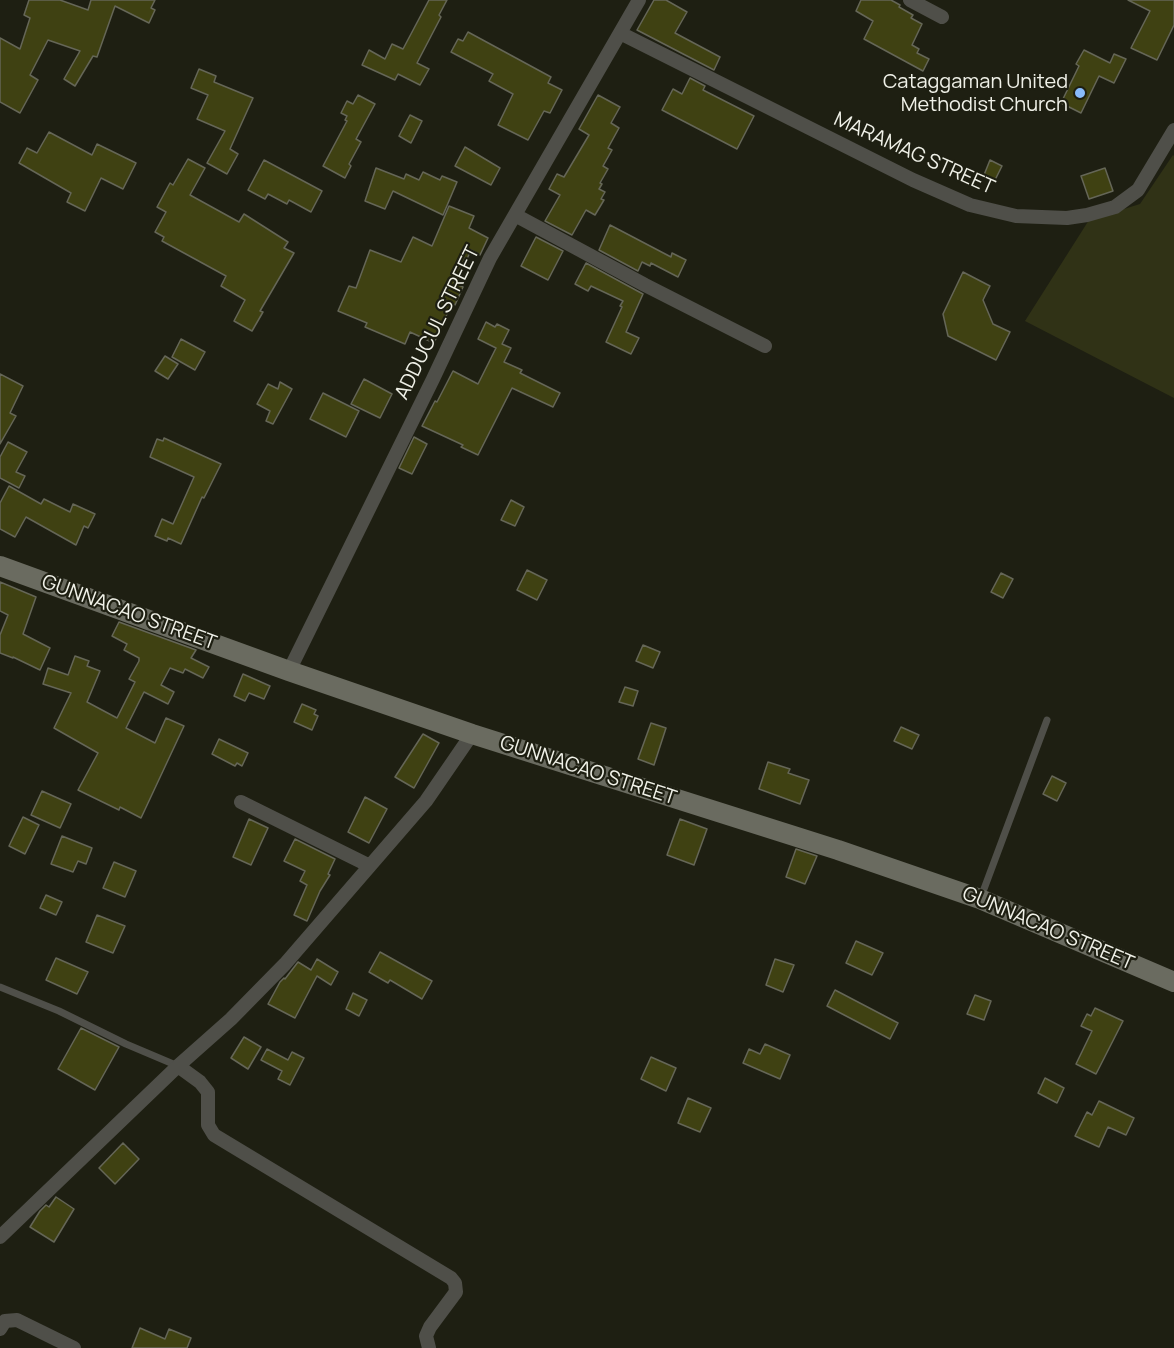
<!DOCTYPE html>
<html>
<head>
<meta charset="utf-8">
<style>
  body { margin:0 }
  canvas { display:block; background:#1e1f12 }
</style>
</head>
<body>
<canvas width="1174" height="1348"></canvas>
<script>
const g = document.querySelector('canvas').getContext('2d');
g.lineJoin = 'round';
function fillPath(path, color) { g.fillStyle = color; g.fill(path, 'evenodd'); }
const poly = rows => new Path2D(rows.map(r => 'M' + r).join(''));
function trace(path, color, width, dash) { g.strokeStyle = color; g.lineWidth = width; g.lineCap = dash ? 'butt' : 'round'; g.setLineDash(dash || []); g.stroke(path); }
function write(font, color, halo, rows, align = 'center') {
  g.font = font + ' Manrope,sans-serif'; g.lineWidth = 4.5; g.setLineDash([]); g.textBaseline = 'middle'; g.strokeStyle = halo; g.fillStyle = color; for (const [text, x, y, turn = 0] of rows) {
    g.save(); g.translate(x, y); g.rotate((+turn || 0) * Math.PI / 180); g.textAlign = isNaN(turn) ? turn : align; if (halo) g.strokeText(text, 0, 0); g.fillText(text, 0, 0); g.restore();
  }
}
fillPath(poly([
  [1173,155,1174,156,1174,398,1025,321,1089,220,1140,204]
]), '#303216');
const building = poly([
  [29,0,60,0,88,10,91,0,155,0,151,8,155,10,149,23,115,6,97,57,93,56,75,86,64,79,80,51,48,40,30,75,38,80,20,113,0,102,0,38,20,49,30,18,24,15,29,0],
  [429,0,447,0,439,15,441,17,417,63,429,69,420,85,398,74,395,80,362,65,369,50,385,59,392,44,403,49,429,0],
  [654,0,666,0,687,12,675,33,720,57,714,70,637,30,654,0],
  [861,0,891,0,900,5,899,7,913,15,911,18,922,24,912,45,919,49,917,53,929,59,923,71,864,39,873,21,856,11,861,0],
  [1128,0,1174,0,1174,25,1157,60,1131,48,1150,11,1128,0],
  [468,32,551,77,548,83,562,90,550,113,544,111,528,140,498,125,513,94,489,81,493,74,451,52,458,39,463,41,468,32],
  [1084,50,1110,63,1114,54,1126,59,1114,83,1099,76,1081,113,1061,103,1079,66,1076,64,1084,50],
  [199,69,216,76,214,82,253,98,230,149,238,154,227,174,207,163,225,131,197,119,208,95,191,88,199,69],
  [690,78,705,86,703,90,754,116,737,149,662,110,673,89,682,94,690,78],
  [358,95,375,104,356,139,361,142,349,164,351,166,345,178,323,166,347,121,345,120,347,116,341,113,347,101,353,104,358,95],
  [598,95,620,107,611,123,619,128,608,148,612,150,603,166,608,169,600,183,602,184,599,189,605,192,601,199,604,200,595,215,586,210,572,235,545,221,560,195,549,189,557,174,564,177,589,135,579,129,598,95],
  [410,115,422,121,411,143,399,136,410,115],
  [49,132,92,155,97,144,136,163,123,189,101,178,85,211,67,202,71,193,19,163,27,148,37,153,49,132],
  [465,147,500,168,491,185,455,166,465,147],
  [188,159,205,168,190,195,239,222,244,214,288,242,284,248,294,253,260,311,263,312,252,331,234,321,245,300,221,286,226,276,162,241,164,237,155,232,166,212,157,207,170,183,173,185,188,159],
  [264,160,322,191,311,212,289,200,287,204,268,194,265,199,248,190,264,160],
  [990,160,1002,166,995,180,984,175,990,160],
  [376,168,404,179,406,174,419,180,423,172,440,180,442,176,457,182,443,215,393,191,385,209,365,201,376,168],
  [1105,168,1113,191,1089,199,1081,176,1105,168],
  [449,206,474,216,469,228,488,238,480,255,471,250,467,259,465,258,454,283,463,287,455,305,452,303,434,343,410,332,405,344,365,327,367,323,338,311,349,286,356,288,370,250,401,262,413,237,432,246,449,206],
  [610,225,671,257,672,253,686,260,678,277,651,263,650,266,642,262,638,271,599,250,610,225],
  [536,237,563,251,548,280,521,266,536,237],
  [586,263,643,294,626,332,639,338,631,354,606,342,622,307,620,306,623,301,591,286,588,291,575,284,586,263],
  [963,272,990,286,983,300,993,324,1010,332,996,360,948,336,943,314,963,272],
  [486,322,495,327,497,324,509,330,502,344,511,348,504,362,522,370,520,373,560,393,553,407,512,388,478,455,461,447,463,445,422,426,435,401,437,402,453,371,478,384,496,348,478,339,486,322],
  [181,339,205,352,195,370,172,357,181,339],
  [165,356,178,364,168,379,155,371,165,356],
  [0,374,23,386,10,413,16,416,0,444,0,374],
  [364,379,392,394,380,418,351,404,364,379],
  [280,382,292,389,273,424,266,421,270,411,257,404,268,384,278,389,280,382],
  [323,393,359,411,346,437,310,419,323,393],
  [414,437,427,444,412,474,399,468,414,437],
  [164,438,221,464,204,498,202,497,181,544,168,538,167,541,155,536,162,519,173,524,194,477,150,457,157,439,163,441,164,438],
  [8,442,27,452,16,472,25,476,19,488,0,478,0,457,8,442],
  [9,486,41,504,44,499,70,512,73,504,95,514,88,528,84,526,76,545,26,517,15,537,0,529,0,503,9,486],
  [511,500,524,507,515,526,501,520,511,500],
  [527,570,547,580,537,600,517,590,527,570],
  [1001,573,1013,579,1003,598,991,592,1001,573],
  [0,582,36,597,23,634,50,648,40,670,13,657,13,658,0,653,0,635,8,615,0,611,0,582],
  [119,622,196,650,191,658,209,667,203,678,185,669,183,673,170,668,161,685,174,692,168,704,144,692,126,728,155,743,166,718,184,726,141,818,120,807,119,810,78,790,98,753,54,728,71,693,43,684,48,668,68,675,75,656,89,661,87,666,100,671,87,702,117,718,135,682,129,679,139,661,139,658,124,650,127,644,112,636,119,622],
  [643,645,660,652,653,668,636,661,643,645],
  [243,674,270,686,264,699,249,693,245,701,234,696,243,674],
  [625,687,638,691,633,706,619,702,625,687],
  [302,704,316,710,314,714,318,716,312,730,294,722,302,704],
  [651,723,666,728,654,765,638,759,651,723],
  [901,727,919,735,912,749,894,741,901,727],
  [423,734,439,743,414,788,395,777,423,734],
  [219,739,248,753,242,766,237,763,235,766,212,754,219,739],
  [768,762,790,769,788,773,809,780,800,804,759,789,768,762],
  [1052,776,1066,783,1057,801,1043,794,1052,776],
  [42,791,71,804,60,828,31,815,42,791],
  [365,797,387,809,369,843,348,832,365,797],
  [23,817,39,825,25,854,9,846,23,817],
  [249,819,268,828,251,865,233,857,249,819],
  [680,819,707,829,694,865,667,855,680,819],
  [62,836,92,848,86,864,78,861,73,872,51,864,62,836],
  [295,839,335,859,328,874,330,875,320,891,307,921,294,915,307,885,300,881,305,871,284,861,295,839],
  [796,849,817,856,805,884,786,877,796,849],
  [114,862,136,871,125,897,103,888,114,862],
  [46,895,62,902,56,915,40,908,46,895],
  [97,915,125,926,113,953,86,942,97,915],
  [856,941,883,953,872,975,846,963,856,941],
  [380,952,432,981,422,999,390,980,388,983,369,972,380,952],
  [56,958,88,972,77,994,46,980,56,958],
  [317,959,338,972,331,985,317,976,295,1018,268,1004,280,982,284,978,285,979,298,962,311,970,317,959],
  [775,959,794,965,783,992,766,985,775,959],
  [835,990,898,1023,890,1039,827,1006,835,990],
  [353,993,367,1000,359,1016,346,1009,353,993],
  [975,995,991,1001,984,1020,967,1014,975,995],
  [1095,1008,1123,1021,1096,1074,1076,1064,1092,1031,1081,1026,1087,1014,1091,1016,1095,1008],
  [81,1028,119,1047,95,1090,58,1069,81,1028],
  [244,1037,261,1047,248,1069,231,1058,244,1037],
  [765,1044,790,1055,780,1079,743,1063,749,1049,760,1054,765,1044],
  [267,1049,288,1060,292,1052,304,1058,290,1085,278,1079,282,1071,261,1060,267,1049],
  [651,1057,676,1068,666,1091,641,1079,651,1057],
  [1045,1078,1064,1088,1057,1103,1038,1093,1045,1078],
  [688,1098,711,1108,700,1132,678,1123,688,1098],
  [1099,1101,1134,1118,1126,1135,1108,1127,1099,1147,1075,1136,1087,1112,1092,1115,1099,1101],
  [123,1143,139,1159,115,1184,99,1168,123,1143],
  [56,1197,74,1209,54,1242,30,1227,40,1211,46,1205,49,1207,56,1197],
  [140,1328,165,1339,169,1329,191,1338,187,1348,132,1348,140,1328]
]);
fillPath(building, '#3f4112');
trace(building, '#656657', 1.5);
trace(poly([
  [981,897,1047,720],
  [0,987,59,1011,126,1044,178,1066]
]), '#4f4f49', 7);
trace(poly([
  [910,0,942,17],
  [620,33,913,180,970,205,1016,216,1067,218,1087,215,1115,207,1138,190,1174,130],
  [515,215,645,285,765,346],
  [289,671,433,379,490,258,639,0],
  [241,802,370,866],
  [178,1066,200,1082,208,1092,208,1125,214,1135,451,1278,455,1283,456,1292,430,1327,426,1336,429,1348],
  [0,1237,178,1066,231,1019,285,964,426,801,472,734],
  [0,1329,5,1321,17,1320,74,1348]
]), '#4f4f49', 14);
trace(poly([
  [0,566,289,671,472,734,838,850,980,899,1174,982]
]), '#6a6b60', 20);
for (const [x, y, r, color] of [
  [1080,93,6,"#88bbfc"]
]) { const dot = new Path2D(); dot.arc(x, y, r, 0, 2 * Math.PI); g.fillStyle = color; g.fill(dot); trace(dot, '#1e1f12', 2); }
write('20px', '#f0f1e8', '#1e1f12', [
  ["Cataggaman United",1068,82],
  ["Methodist Church",1068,105]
], 'right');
write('20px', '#f0f1e8', '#1e1f12', [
  ["MARAMAG STREET",914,154,24],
  ["ADDUCUL STREET",438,323,-64],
  ["GUNNACAO STREET",129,613,20],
  ["GUNNACAO STREET",588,771,18],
  ["GUNNACAO STREET",1048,929,23]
]);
</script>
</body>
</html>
